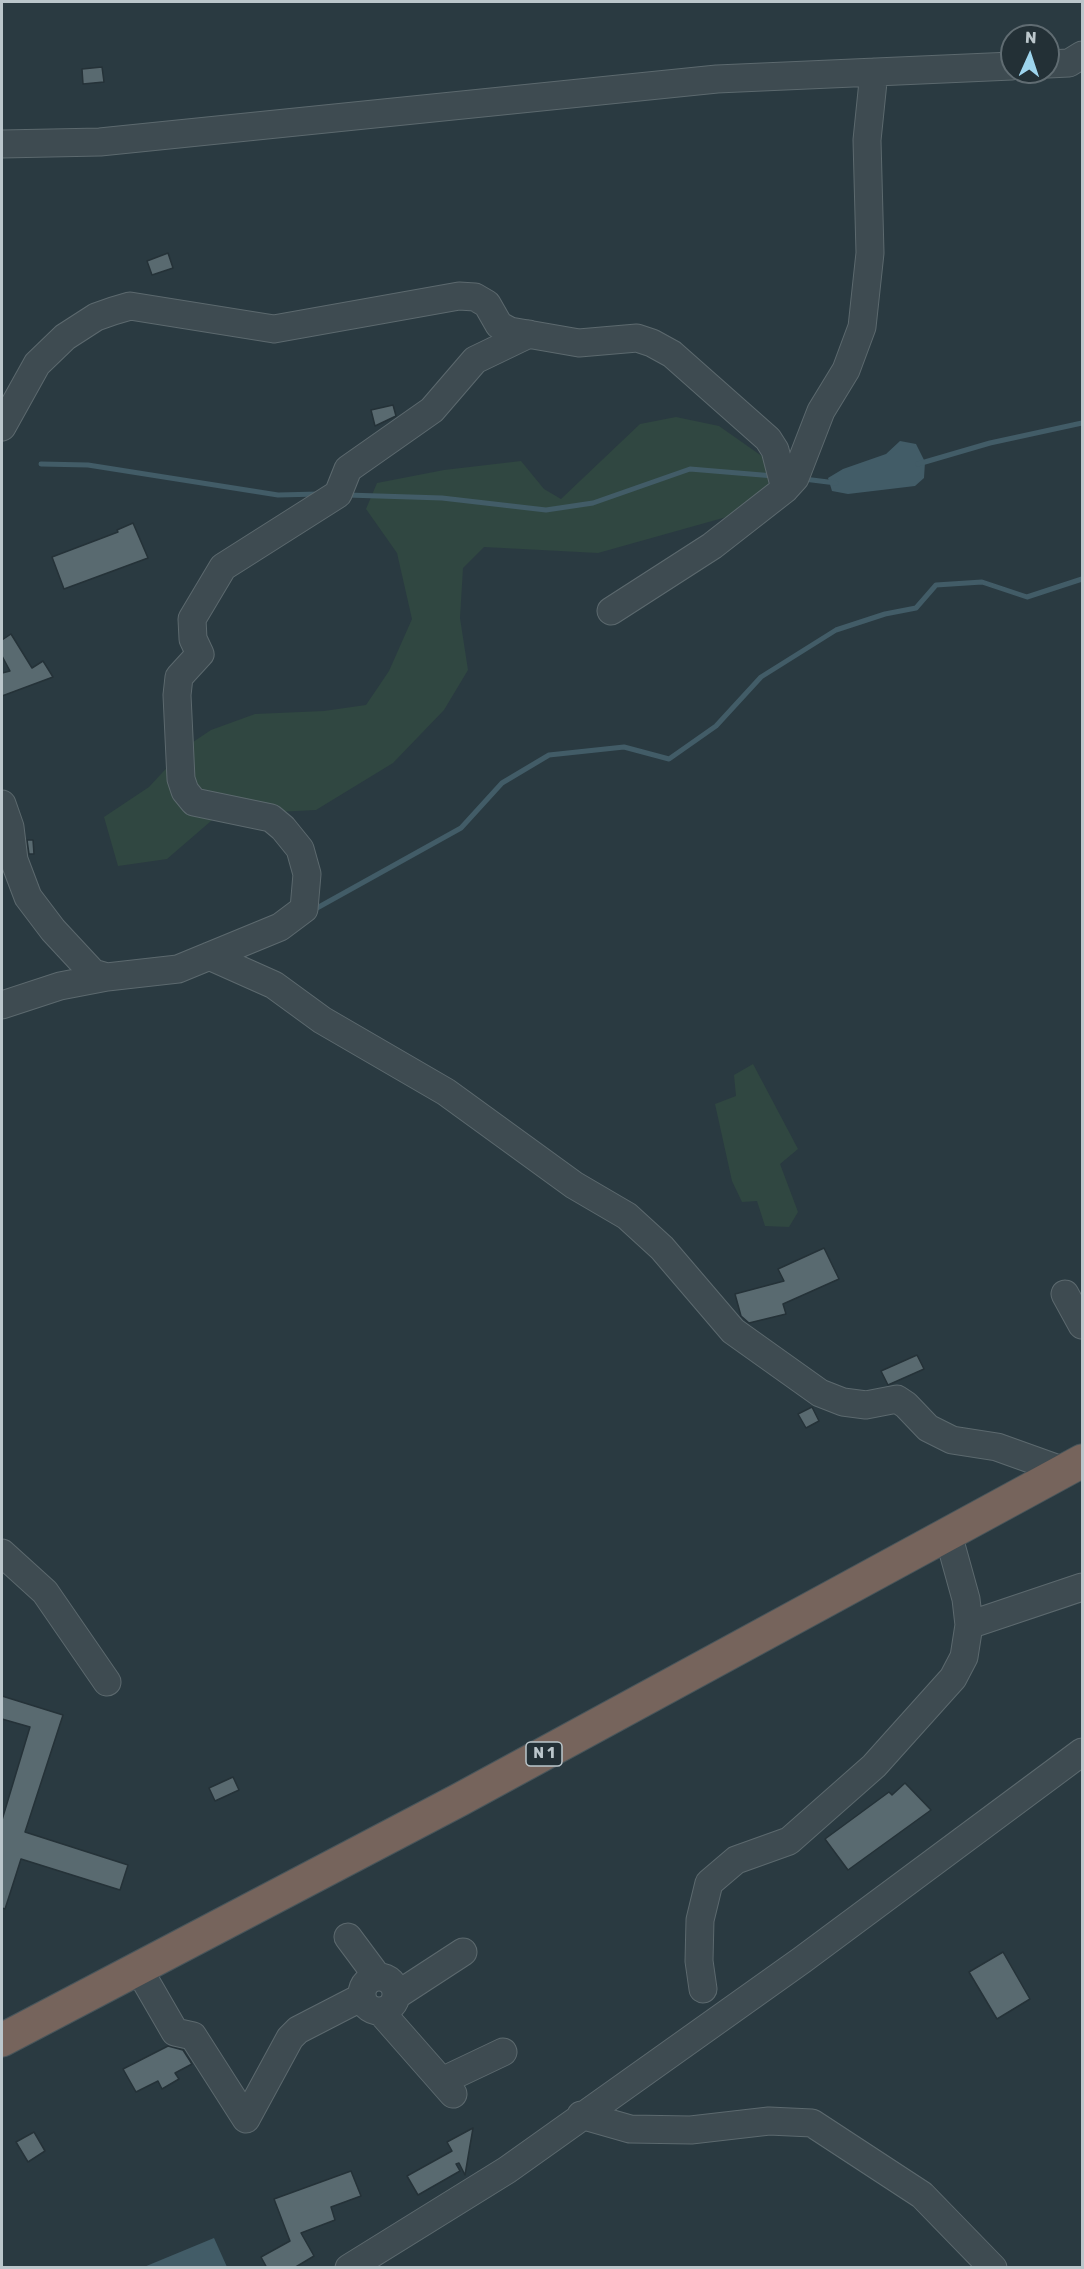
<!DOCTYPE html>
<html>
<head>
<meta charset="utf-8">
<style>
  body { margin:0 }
  #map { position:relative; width:1084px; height:2269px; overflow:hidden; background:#2a3a41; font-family:Rubik,sans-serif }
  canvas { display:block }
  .frame { position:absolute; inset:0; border:3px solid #bbc6cb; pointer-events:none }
  .north { position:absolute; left:1000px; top:24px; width:60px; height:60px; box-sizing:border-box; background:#233036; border:2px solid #606c72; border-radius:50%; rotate:3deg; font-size:16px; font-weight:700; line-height:24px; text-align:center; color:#bbc6cb }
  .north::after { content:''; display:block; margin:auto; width:21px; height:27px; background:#9dd4ed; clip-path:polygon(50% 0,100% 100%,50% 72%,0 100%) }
</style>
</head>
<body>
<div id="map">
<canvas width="1084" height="2269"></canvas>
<div class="frame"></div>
<div class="north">N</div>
</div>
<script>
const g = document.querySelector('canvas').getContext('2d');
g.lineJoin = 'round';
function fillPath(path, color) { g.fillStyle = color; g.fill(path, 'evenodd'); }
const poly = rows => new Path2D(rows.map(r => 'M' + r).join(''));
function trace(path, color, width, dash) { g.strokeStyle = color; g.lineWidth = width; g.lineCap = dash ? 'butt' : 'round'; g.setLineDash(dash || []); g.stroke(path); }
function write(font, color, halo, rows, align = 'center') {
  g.font = font + ' Rubik,sans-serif'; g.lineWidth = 6; g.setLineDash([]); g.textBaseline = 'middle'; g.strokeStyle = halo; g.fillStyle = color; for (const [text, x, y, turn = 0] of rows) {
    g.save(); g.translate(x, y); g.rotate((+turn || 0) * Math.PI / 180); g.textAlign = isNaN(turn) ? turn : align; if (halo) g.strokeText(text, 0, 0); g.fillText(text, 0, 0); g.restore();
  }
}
fillPath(poly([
  [676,417,719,426,766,459,769,493,730,516,598,553,484,547,463,568,460,618,468,670,444,710,393,763,316,810,218,815,167,859,118,866,104,817,149,787,187,746,211,730,255,714,324,711,366,705,389,671,412,619,397,553,366,509,377,483,444,470,521,461,544,489,561,499,640,424],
  [753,1064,798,1149,780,1164,798,1212,789,1227,765,1226,757,1201,742,1202,732,1181,715,1104,736,1096,734,1075]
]), '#304741');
fillPath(poly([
  [900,441,916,444,925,462,924,478,915,486,848,494,832,491,828,478,843,469,886,454],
  [214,2238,227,2267,144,2267]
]), '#425c67');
trace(poly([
  [41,464,88,465,278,495,319,494],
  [918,464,990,443,1082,423],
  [804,479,836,483],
  [347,495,442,498,546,510,593,503,690,469,774,476],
  [317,908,461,828,502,783,549,755,624,747,669,759,716,726,761,677,836,630,885,614,916,608,936,585,982,582,1027,597,1082,579]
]), '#425c67', 5);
const building = poly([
  [102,67,104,82,83,84,82,69,102,67],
  [168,253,173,268,152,275,147,261,168,253],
  [393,405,396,416,375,426,371,410,393,405],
  [133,523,148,558,64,589,52,557,118,532,117,530,133,523],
  [11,634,32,668,43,661,53,677,2,696,2,673,10,671,2,656,2,640,11,634],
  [27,840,33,840,34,854,29,854,27,840],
  [824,1248,839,1279,783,1304,786,1314,749,1323,741,1316,735,1294,784,1281,778,1269,824,1248],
  [917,1355,924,1369,888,1385,881,1371,917,1355],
  [812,1407,819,1421,806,1428,798,1414,812,1407],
  [2,1696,63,1715,25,1832,128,1865,120,1890,21,1859,5,1909,2,1908,2,1820,30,1727,2,1719,2,1696],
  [233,1777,239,1790,215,1801,209,1788,233,1777],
  [905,1783,931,1810,848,1870,825,1839,889,1792,892,1795,905,1783],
  [1003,1952,1030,1999,997,2019,969,1972,1003,1952],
  [168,2046,183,2050,192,2064,175,2073,179,2079,162,2089,158,2081,136,2092,123,2069,168,2046],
  [473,2128,465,2175,459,2163,456,2164,460,2171,418,2195,407,2176,452,2151,447,2142,473,2128],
  [34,2132,45,2151,28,2162,16,2142,34,2132],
  [351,2171,361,2196,331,2207,335,2220,301,2233,314,2256,294,2268,267,2268,261,2257,290,2241,274,2199,351,2171]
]);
fillPath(building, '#596a70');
trace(building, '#253238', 1.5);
const minor = poly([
  [1048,64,1069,63,1082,55],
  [2,144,100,142,717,79,1012,66],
  [2,427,37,364,65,337,96,317,113,311,130,306,274,329,459,296,475,297,487,304,499,325,510,331,579,343,637,338,652,343,672,354,768,439,775,450,785,489],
  [611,611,712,546,785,489,795,478,821,411,846,370,862,327,870,253,867,140,874,72],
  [2,804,10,827,14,860,28,897,53,930,93,973,107,977],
  [209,956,274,985,322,1020,446,1092,574,1185,627,1216,662,1248,733,1331,820,1393,843,1402,866,1405,897,1399,906,1405,928,1428,952,1440,997,1447,1064,1471],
  [2,1005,60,986,107,977,178,969,280,927,304,909,307,874,300,849,283,828,271,818,194,802,185,791,181,779,177,695,179,677,200,654,193,639,192,619,223,567,338,494,348,469,432,410,475,360,529,334],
  [1065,1294,1082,1325],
  [2,1553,45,1592,107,1682],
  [969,1625,1082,1587],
  [348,1937,377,1976],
  [138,1968,175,2032,193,2036,246,2119,290,2038,298,2030,362,1997],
  '362 1994a17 17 0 1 1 34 0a17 17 0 1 1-34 0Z',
  [703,1989,699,1961,700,1920,709,1883,736,1860,789,1841,874,1766,953,1678,964,1657,969,1625,966,1599,948,1534],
  [397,1995,463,1952],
  [380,2011,453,2094],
  [444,2080,503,2052],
  [581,2115,630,2129,691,2130,769,2121,812,2123,922,2195,993,2268],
  [349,2268,507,2170,802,1960,1082,1752]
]);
const highway = poly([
  [2,2040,459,1800,1082,1461]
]);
trace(minor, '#5c696e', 29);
trace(highway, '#49565b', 35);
trace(minor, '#3e4b51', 27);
trace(highway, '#76645c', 33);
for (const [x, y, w] of [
  [544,1754,36]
]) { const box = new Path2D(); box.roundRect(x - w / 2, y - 12, w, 24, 4.5); g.fillStyle = '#233036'; g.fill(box); trace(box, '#bbc6cb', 1.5); }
write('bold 15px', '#bbc6cb', null, [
  ["N 1",544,1754]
]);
</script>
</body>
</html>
